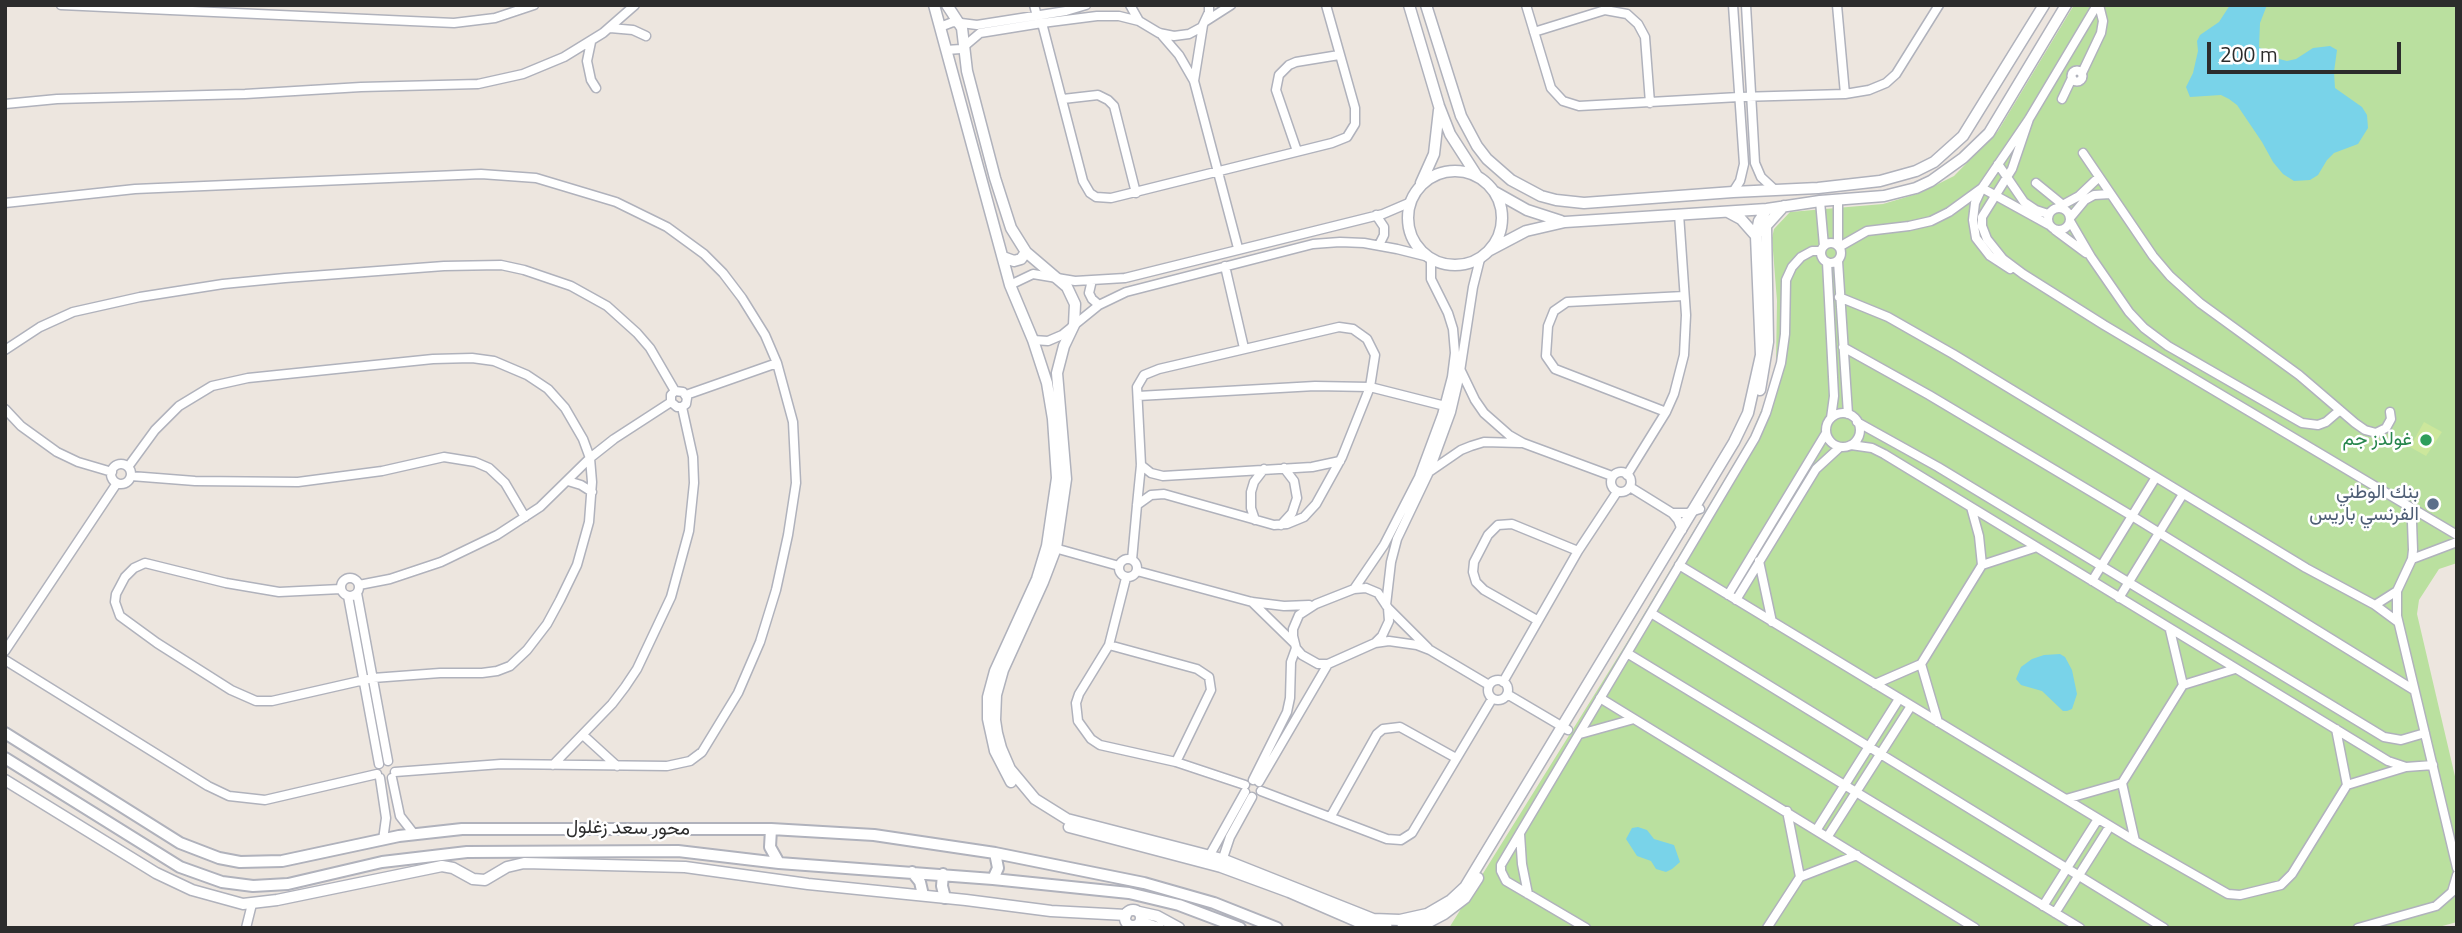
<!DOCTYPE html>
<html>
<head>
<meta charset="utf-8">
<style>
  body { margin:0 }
  #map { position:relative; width:2462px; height:933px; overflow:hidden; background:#ede6df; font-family:"Titillium Web",sans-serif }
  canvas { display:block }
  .frame { position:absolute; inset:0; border:7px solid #2c2c2c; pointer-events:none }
  .scale { position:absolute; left:2207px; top:42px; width:194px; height:32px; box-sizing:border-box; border:4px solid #2c2c2c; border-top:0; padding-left:9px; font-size:21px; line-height:24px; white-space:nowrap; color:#2c2c2c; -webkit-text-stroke:5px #fff; paint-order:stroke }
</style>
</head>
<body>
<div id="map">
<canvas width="2462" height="933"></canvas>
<div class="frame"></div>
<div class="scale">200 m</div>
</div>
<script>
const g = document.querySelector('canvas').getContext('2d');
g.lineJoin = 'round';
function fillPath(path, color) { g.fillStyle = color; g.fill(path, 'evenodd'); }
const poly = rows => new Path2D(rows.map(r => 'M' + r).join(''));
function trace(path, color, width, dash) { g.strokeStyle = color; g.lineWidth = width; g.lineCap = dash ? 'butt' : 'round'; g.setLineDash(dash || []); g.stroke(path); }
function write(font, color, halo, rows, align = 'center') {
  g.font = font + ' "Titillium Web",Vazirmatn,sans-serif'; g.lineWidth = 5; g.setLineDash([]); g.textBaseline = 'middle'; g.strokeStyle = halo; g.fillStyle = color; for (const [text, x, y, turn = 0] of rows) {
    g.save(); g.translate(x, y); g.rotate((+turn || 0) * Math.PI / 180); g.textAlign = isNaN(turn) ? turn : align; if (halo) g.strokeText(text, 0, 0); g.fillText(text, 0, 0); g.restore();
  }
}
fillPath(poly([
  [2074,5,2457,5,2457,563,2439,569,2419,600,2417,614,2457,785,2457,922,2435,928,1449,928,1626,644,1751,435,1766,399,1776,363,1777,301,1772,238,1774,229,1790,212,1883,204,1920,193,1954,176,1998,131]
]), '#bae09f');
fillPath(poly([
  [2424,422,2442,432,2426,456,2410,447]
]), '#cce79c');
fillPath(poly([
  [2230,5,2267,5,2260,23,2259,47,2279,59,2287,61,2296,59,2313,48,2330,46,2337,50,2334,72,2335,88,2362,107,2367,115,2368,128,2358,144,2334,153,2327,160,2318,175,2310,180,2294,181,2283,174,2273,162,2262,142,2237,105,2229,99,2221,95,2190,97,2186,87,2193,73,2198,51,2197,41,2200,35,2219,22],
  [2060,654,2065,657,2072,670,2077,694,2072,709,2067,711,2063,711,2042,691,2021,685,2016,679,2021,667,2032,659,2044,655],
  [1638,827,1647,830,1654,839,1674,845,1680,862,1672,869,1666,872,1656,869,1651,861,1637,856,1626,839,1632,828]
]), '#79d3e9');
const minor = poly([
  [61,5,454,23,495,18,534,5],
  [1034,5,1037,16],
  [1130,5,1139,21,1159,33,1174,36,1189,34,1202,27,1209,12,1209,5],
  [1526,5,1551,88,1563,101,1579,106,1739,97,1845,94,1869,90,1886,83,1896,74,1939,5],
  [1733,5,1744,164,1740,181,1733,192],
  [1746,5,1755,163,1761,177,1775,190],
  [1837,5,1845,94],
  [1206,21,1231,5],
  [1042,23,1083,181,1090,193,1096,197,1111,198,1332,143,1347,137,1355,124,1355,108,1326,5],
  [940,27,953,22,977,25,1066,11,1086,5],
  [610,28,633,30,646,36],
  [1534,32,1605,10,1627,14,1638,24,1645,37,1650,103],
  [1160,33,1179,55,1194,81,1238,248],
  [591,42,587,61,591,80,596,88],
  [946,50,961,49,980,33,1042,23,1097,16,1119,16,1139,21],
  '2071.5 76a5.5 5.5 0 1 1 11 0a5.5 5.5 0 1 1-11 0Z',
  [2082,73,2101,33,2103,21,2099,5],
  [1194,81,1203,25],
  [1063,99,1098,95,1108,100,1114,106,1136,193],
  [2062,99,2072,78],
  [5,104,57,99,245,94,361,87,478,84,523,74,564,57,603,33,635,5],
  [2029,119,2012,169,1982,217,1982,226,1987,239,2003,259,2023,274,2104,325,2457,535],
  [1297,151,1276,90,1279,75,1289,65,1296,62,1339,55],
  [2083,153,2153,256,2170,276,2200,303,2299,375,2355,423,2365,430,2376,433,2386,428,2391,419,2390,412],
  [1998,164,2024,202,2036,210,2048,214],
  [2036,183,2063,205],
  [1838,200,1838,246],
  [1820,201,1824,246],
  [5,203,135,189,481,174,536,178,616,202,667,227,704,254,723,273,742,298,765,335,777,363,793,422,796,483,788,535,776,590,760,642,738,693,702,752,690,761,667,766,501,764,395,772],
  '2048 219a11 11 0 1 1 22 0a11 11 0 1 1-22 0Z',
  [2057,208,2079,196,2099,177],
  [1376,215,1384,227,1384,235,1379,245],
  [2070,218,2085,200,2094,195,2110,194],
  [2070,221,2091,257,2129,312,2144,328,2168,346,2302,423,2318,425,2326,422,2340,410],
  [2055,230,2086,253],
  '1821 253a10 10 0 1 1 20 0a10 10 0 1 1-20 0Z',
  [1839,247,1867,231,1909,226,1931,221,1949,212,1982,188,2049,225],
  [1838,261,1848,414],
  [1827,262,1834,396,1831,418],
  [1225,266,1244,348],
  [2010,269,1990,256,1976,238,1973,220,1975,203,1982,188,2029,119,2097,5],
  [1092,280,1089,293,1092,299,1099,305],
  [1010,285,1033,274,1075,281,1125,278,1383,214,1411,202],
  [1839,297,1888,317,1953,354,2306,568,2375,605,2398,622],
  [1033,340,1048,341,1062,335,1099,305,1126,292,1313,244,1340,242,1364,243,1397,249,1429,257],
  [1843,347,1929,395,2132,516,2414,690],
  [5,350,40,327,73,312,140,297,223,284,285,278,444,266,501,265,524,270,571,286,607,306,637,333,650,348,675,391],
  [1461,371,1475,400,1484,413,1509,435,1523,443,1612,476],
  [686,395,777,363],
  [1138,396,1315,386,1370,387,1445,406],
  [5,409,21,426,57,452,78,462,112,472],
  [1666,412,1555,369,1546,356,1548,326,1554,311,1567,302,1684,296],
  '1826 430a17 17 0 1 1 34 0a17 17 0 1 1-34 0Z',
  [1857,422,1938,467,2384,737,2401,740,2425,733],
  [1851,445,1872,448,1884,454,2388,761,2406,767,2433,765],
  '111 474a10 10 0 1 1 20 0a10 10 0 1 1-20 0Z',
  [1141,465,1151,473,1163,476,1312,467,1340,461],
  [128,467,155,430,179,406,212,386,248,378,433,359,472,358,494,361,527,375,548,389,565,408,583,439,590,458,592,482,589,522,577,565,560,600,547,624,527,650,510,666,497,671,482,673,440,673,373,678,272,701,256,701,231,690,157,643,120,616,115,602,116,594,125,577,134,568,145,563,226,583,279,592,341,589],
  '1611 482a10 10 0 1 1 20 0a10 10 0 1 1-20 0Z',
  [1429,472,1461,450,1471,446,1484,442,1520,443],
  [1627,475,1666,412,1674,394,1684,355,1686,315,1679,214],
  [131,476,195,481,298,482,382,471,444,457,475,462,489,468,505,483,525,517],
  [568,481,581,485,592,492],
  [1630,487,1672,513,1678,520,1682,530],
  [2406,505,2412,522,2413,550,2412,559,2397,591,2397,616,2457,868],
  [1672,513,1687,513,1700,509],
  [1255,520,1251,508,1251,492,1254,482,1264,469],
  [1281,525,1292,513,1297,498,1294,481,1284,468],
  [1051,547,1119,566],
  '1119 568a9 9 0 1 1 18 0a9 9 0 1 1-18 0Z',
  [2412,559,2457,542],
  [1132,560,1137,505,1141,465,1137,387,1144,375,1159,369,1339,327,1353,329,1367,339,1375,355,1370,387,1342,457,1316,504,1304,517,1287,524,1274,525,1164,494,1151,495,1137,505],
  [1759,561,1772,622],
  [1679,565,2135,841,2228,894,2240,895,2281,885,2292,874,2347,785,2406,767],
  [1982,565,2037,547],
  [1137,571,1252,602,1284,606,1309,605],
  '341 587a9 9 0 1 1 18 0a9 9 0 1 1-18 0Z',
  [1126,578,1109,645,1079,694,1076,703,1078,721,1091,739,1100,745,1176,762,1245,785],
  [2092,581,2156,477],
  [359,585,390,579,441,562,497,535,540,507,590,458,614,439,671,402],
  [1366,588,1378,593,1388,608,1389,621,1382,636,1375,643,1328,664,1318,664,1302,655,1296,648,1293,636,1293,629,1299,615,1316,604,1354,589,1366,588],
  [1354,589,1384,545,1419,477,1442,415,1452,377,1455,353,1453,329,1448,313,1431,279,1431,259],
  [357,593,388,761],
  [1728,595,1826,433],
  [348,596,379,764],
  [2119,598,2183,494],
  [1736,600,1816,469,1840,447],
  [1252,602,1294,643],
  [1386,605,1391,562,1397,539,1429,472,1451,412,1459,378,1473,287,1480,259],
  [2375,605,2397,591],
  [1388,608,1428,648],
  [1651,613,2164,928],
  [1537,620,1484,590,1476,582,1473,572,1474,562,1488,535,1498,525,1512,524,1578,551],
  [2170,630,2183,685],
  [1375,643,1389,641,1417,645,1430,650,1489,685],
  [1109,645,1197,669,1209,677,1211,690,1176,762],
  [5,651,117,483],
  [1627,653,2080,928],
  [5,660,208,786,229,796,265,800,377,774],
  [1921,664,1938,722],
  '1488 690a10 10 0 1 1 20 0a10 10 0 1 1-20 0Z',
  [1503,682,1578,551,1617,492],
  [1875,684,1921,664,1982,565,1979,536,1971,507],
  [1507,694,1568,730],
  [1600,698,1975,928],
  [2336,729,2347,785],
  [1580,734,1634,719],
  [583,735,617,766],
  [553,765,612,704,625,687,637,669,671,597,689,531,694,483,693,457,682,407,686,404,687,398,683,392,675,391,671,395,671,402,677,407,682,407],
  [380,778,386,818,383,840],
  [392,778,400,816,414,834],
  [1253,780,1287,712,1290,698,1291,662,1296,648],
  [1259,782,1328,664],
  [2122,783,2135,841],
  [1261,791,1387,839,1401,840,1412,833,1492,699],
  [2066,799,2122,783,2183,685,2235,669],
  [1787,811,1800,877],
  [1331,816,1377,734,1383,729,1400,727,1456,758],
  [1817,829,1899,699],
  [1520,834,1522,864,1528,894],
  [1828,836,1911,706],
  [1207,860,1245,792],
  [1221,864,1230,837,1252,797],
  [2043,906,2098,819],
  [2055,913,2110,826],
  [246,928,252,904],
  [1586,928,1506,881,1501,871,1501,865,1755,438,1766,413,1781,363,1785,334,1786,280,1792,267,1801,257,1812,251,1821,251],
  [1767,928,1800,877,1857,855],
  [2358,928,2436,906,2452,892,2457,875]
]);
const tertiary = poly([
  [934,5,1010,285,1033,340,1047,383,1053,419,1057,478,1047,546,1037,579,995,671,988,697,988,719,995,751,1011,782],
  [947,5,962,28,967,71,995,178,1011,228,1026,252,1067,287,1075,304,1074,325,1064,346,1057,373,1066,479,1056,548,1043,582,1003,670,996,695,995,720,997,733,1001,748,1010,769,1035,799,1067,819,1222,859,1373,919,1400,920,1427,914,1451,900,1465,887,1734,442,1748,413,1761,355,1756,236,1759,221,1767,209],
  [1409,5,1439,106,1450,134,1477,176],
  [1426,5,1461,116,1477,146,1487,159,1511,180,1541,196,1556,200,1584,203,1733,192,1818,188,1880,181,1916,171,1934,162,1963,136,2044,5],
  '1408 218a47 47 0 1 1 94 0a47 47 0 1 1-94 0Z',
  [1421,183,1434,154,1439,110],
  [1495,192,1527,210,1561,221],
  [1728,212,1741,219,1756,236],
  [1490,250,1526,231,1565,222,1767,209,1820,201,1884,196,1916,188,1931,181,1963,158,1989,133,2066,5],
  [1003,257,1014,261,1021,259,1026,252],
  [1760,390,1768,342,1766,226,1784,206],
  [5,780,156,873,192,890,243,904,277,900,442,866,453,868,473,879,485,880,507,867,524,863,685,867,808,884,966,900,1051,911,1126,915],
  [1069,827,1221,867,1289,892,1356,921,1387,928],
  '1125 918a8 8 0 1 1 16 0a8 8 0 1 1-16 0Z',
  [1139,912,1157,916,1179,928],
  [1140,922,1159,928],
  [1402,928,1427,923,1444,914,1465,898,1478,878]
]);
const secondary = poly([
  [5,733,180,843,219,858,240,862,282,861,399,836,462,829,771,829,874,835,995,853,1144,883,1214,903,1277,928],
  [5,758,180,867,222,882,253,886,288,884,382,862,467,852,678,851,779,863,993,879,1129,893,1179,905,1240,928],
  [771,829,770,847,779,863],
  [912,872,920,882,923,895],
  [943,874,942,886,945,898],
  [993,879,998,868,995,853]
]);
trace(minor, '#b0b2bc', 11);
trace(tertiary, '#b0b2bc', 13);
trace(secondary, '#b0b2bc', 14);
trace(minor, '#fff', 8);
trace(tertiary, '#fff', 10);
trace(secondary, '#fff', 10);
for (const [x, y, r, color] of [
  [2426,440,7,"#2e9e5b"],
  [2433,504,7,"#5c6f8a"]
]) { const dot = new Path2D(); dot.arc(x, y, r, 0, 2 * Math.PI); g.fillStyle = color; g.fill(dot); trace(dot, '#fff', 2.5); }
write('19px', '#27864d', '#fff', [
  ["غولدز جم",2412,440]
], 'right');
write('19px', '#4e5e75', '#fff', [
  ["بنك الوطني",2419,493],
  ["الفرنسي باريس",2419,515]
], 'right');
write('19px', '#2c2c2c', '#fff', [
  ["محور سعد زغلول",628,829,1]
]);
</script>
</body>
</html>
